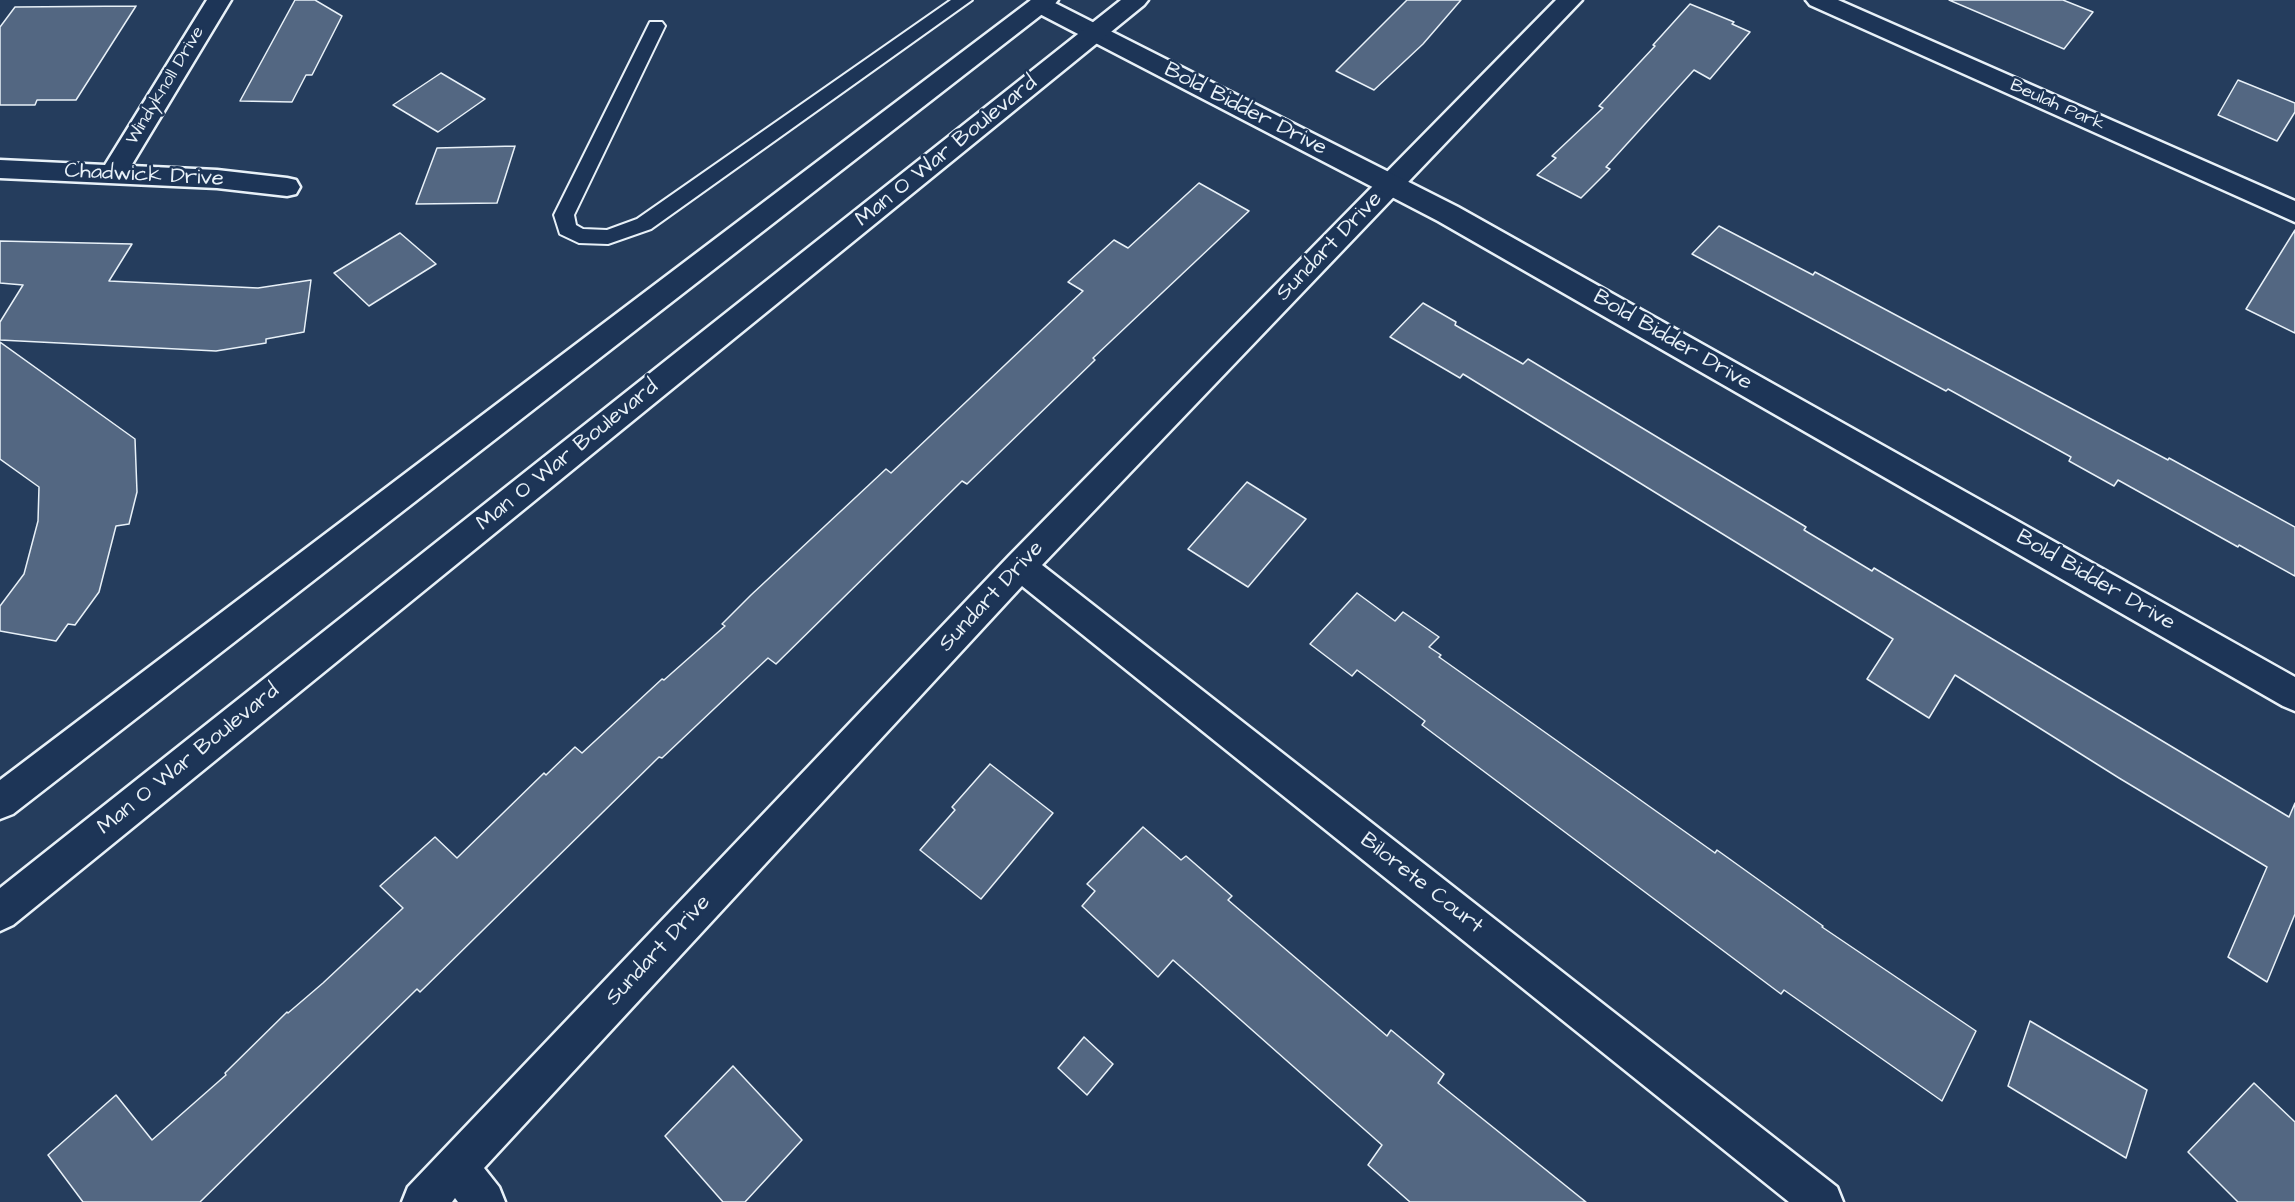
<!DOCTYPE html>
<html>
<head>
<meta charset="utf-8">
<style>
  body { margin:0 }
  canvas { display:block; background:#253d5d }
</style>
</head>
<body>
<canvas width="2295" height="1202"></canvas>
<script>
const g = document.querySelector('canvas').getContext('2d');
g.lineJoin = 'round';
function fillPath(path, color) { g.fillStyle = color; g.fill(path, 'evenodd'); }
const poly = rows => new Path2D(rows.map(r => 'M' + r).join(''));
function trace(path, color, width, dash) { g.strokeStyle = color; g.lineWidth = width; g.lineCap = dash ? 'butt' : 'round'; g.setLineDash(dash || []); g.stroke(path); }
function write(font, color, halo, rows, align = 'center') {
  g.font = font + ' "Architects Daughter",sans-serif'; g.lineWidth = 5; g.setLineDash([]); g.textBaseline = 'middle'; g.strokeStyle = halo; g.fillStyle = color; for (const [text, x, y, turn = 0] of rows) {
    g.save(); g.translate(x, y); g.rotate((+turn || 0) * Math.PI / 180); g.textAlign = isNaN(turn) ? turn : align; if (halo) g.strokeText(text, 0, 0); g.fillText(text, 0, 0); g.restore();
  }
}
const building = poly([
  [295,0,315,0,342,16,312,75,306,75,292,102,240,101,295,0],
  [1407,0,1461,0,1423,44,1374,90,1336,71,1407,0],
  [1949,0,2063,0,2093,12,2064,49,1949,0],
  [1690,4,1734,22,1732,24,1750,32,1710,79,1694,70,1606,167,1610,169,1581,198,1537,175,1556,158,1552,156,1603,108,1599,106,1655,46,1653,45,1690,4],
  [136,6,76,100,37,100,35,105,0,105,0,27,15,7,136,6],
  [441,73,485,99,438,132,393,105,441,73],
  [2238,80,2295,103,2295,112,2277,141,2218,115,2238,80],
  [515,146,497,203,416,204,437,148,515,146],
  [1199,183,1249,211,1093,358,1095,360,967,484,962,481,776,664,768,658,662,758,659,757,420,992,417,989,200,1202,83,1202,48,1155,116,1095,152,1140,226,1075,225,1073,287,1012,288,1013,323,983,403,908,380,886,435,837,457,858,544,773,546,775,575,747,582,753,662,679,664,680,725,626,722,624,751,595,886,469,891,473,1083,291,1068,282,1114,240,1128,248,1199,183],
  [1719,226,1813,275,1815,272,2168,460,2169,458,2295,527,2295,576,2239,545,2238,547,2118,480,2114,486,2069,461,2071,457,1948,389,1946,391,1692,254,1719,226],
  [2295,230,2295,333,2246,309,2295,230],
  [400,233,436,264,369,306,334,273,400,233],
  [0,241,132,244,109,281,258,288,311,280,304,332,266,339,266,343,216,351,0,340,0,322,23,285,0,283,0,241],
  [1423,303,1456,322,1455,325,1523,364,1528,359,1806,527,1804,530,1872,571,1874,568,2289,817,2295,803,2295,914,2267,982,2228,957,2267,867,2119,778,1955,675,1929,718,1867,679,1893,639,1463,374,1460,378,1390,337,1423,303],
  [0,342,135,439,137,492,129,524,116,526,99,592,75,625,68,624,56,641,0,631,0,606,24,574,38,521,39,487,0,459,0,342],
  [1247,482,1306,519,1248,587,1188,549,1247,482],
  [1357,593,1395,621,1403,612,1439,637,1429,647,1441,655,1439,657,1715,853,1717,850,1823,926,1822,927,1976,1031,1942,1101,1784,990,1781,994,1422,725,1425,721,1357,670,1352,676,1310,644,1357,593],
  [990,764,1053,813,981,899,920,850,955,810,952,807,990,764],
  [1143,827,1181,860,1186,856,1232,896,1228,900,1387,1036,1391,1030,1444,1074,1438,1083,1586,1202,1410,1202,1368,1165,1382,1145,1173,960,1158,977,1082,906,1095,891,1087,884,1143,827],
  [2030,1021,2147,1090,2126,1158,2008,1086,2030,1021],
  [1084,1037,1113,1064,1087,1095,1058,1068,1084,1037],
  [733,1066,802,1140,745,1202,723,1202,665,1136,733,1066],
  [2254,1083,2295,1122,2295,1202,2238,1202,2188,1152,2254,1083]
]);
fillPath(building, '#536782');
trace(building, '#e8f1f8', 1.5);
const service = poly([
  [951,0,972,0,651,229,608,244,579,243,560,234,554,215,650,22,662,22,665,26,574,215,576,225,583,229,607,230,637,219,951,0]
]);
const minor = poly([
  [207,0,231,0,131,166,217,170,287,178,296,180,300,187,296,194,287,196,217,188,0,178,0,160,105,165,207,0],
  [1556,0,1582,0,1042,565,1837,1187,1843,1202,1789,1202,1022,586,484,1168,499,1187,505,1202,458,1202,455,1198,452,1202,402,1202,408,1187,1009,556,1556,0],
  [1806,0,1838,0,2295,201,2295,222,1810,5,1806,0]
]);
const tertiary = poly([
  [1031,0,1049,0,1458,207,2295,677,2295,711,2283,706,1438,221,1032,10,1028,5,1031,0]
]);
const primary = poly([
  [1031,0,1058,0,1054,5,13,814,0,819,0,780,1031,0],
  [1121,0,1148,0,1144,5,13,925,0,931,0,888,1121,0]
]);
trace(service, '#e8f1f8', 4);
trace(minor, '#e8f1f8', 5);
trace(tertiary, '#e8f1f8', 5);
trace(primary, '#e8f1f8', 5);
fillPath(service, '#1d3557');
fillPath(minor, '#1d3557');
fillPath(tertiary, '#1d3557');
fillPath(primary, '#1d3557');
write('18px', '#e8f1f8', '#1d3557', [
  ["Windyknoll Drive",166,86,-59],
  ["Beulah Park",2057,106,24]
]);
write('22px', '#e8f1f8', '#1d3557', [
  ["Bold Bidder Drive",1245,110,27],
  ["Man O War Boulevard",947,152,-39],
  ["Chadwick Drive",144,176,3],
  ["Sundart Drive",1330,247,-46],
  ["Bold Bidder Drive",1672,341,30],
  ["Man O War Boulevard",568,456,-39],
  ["Bold Bidder Drive",2095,581,30],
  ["Sundart Drive",992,597,-47],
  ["Man O War Boulevard",189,760,-39],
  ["Bilorete Court",1421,884,38],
  ["Sundart Drive",659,951,-47]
]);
</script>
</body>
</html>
